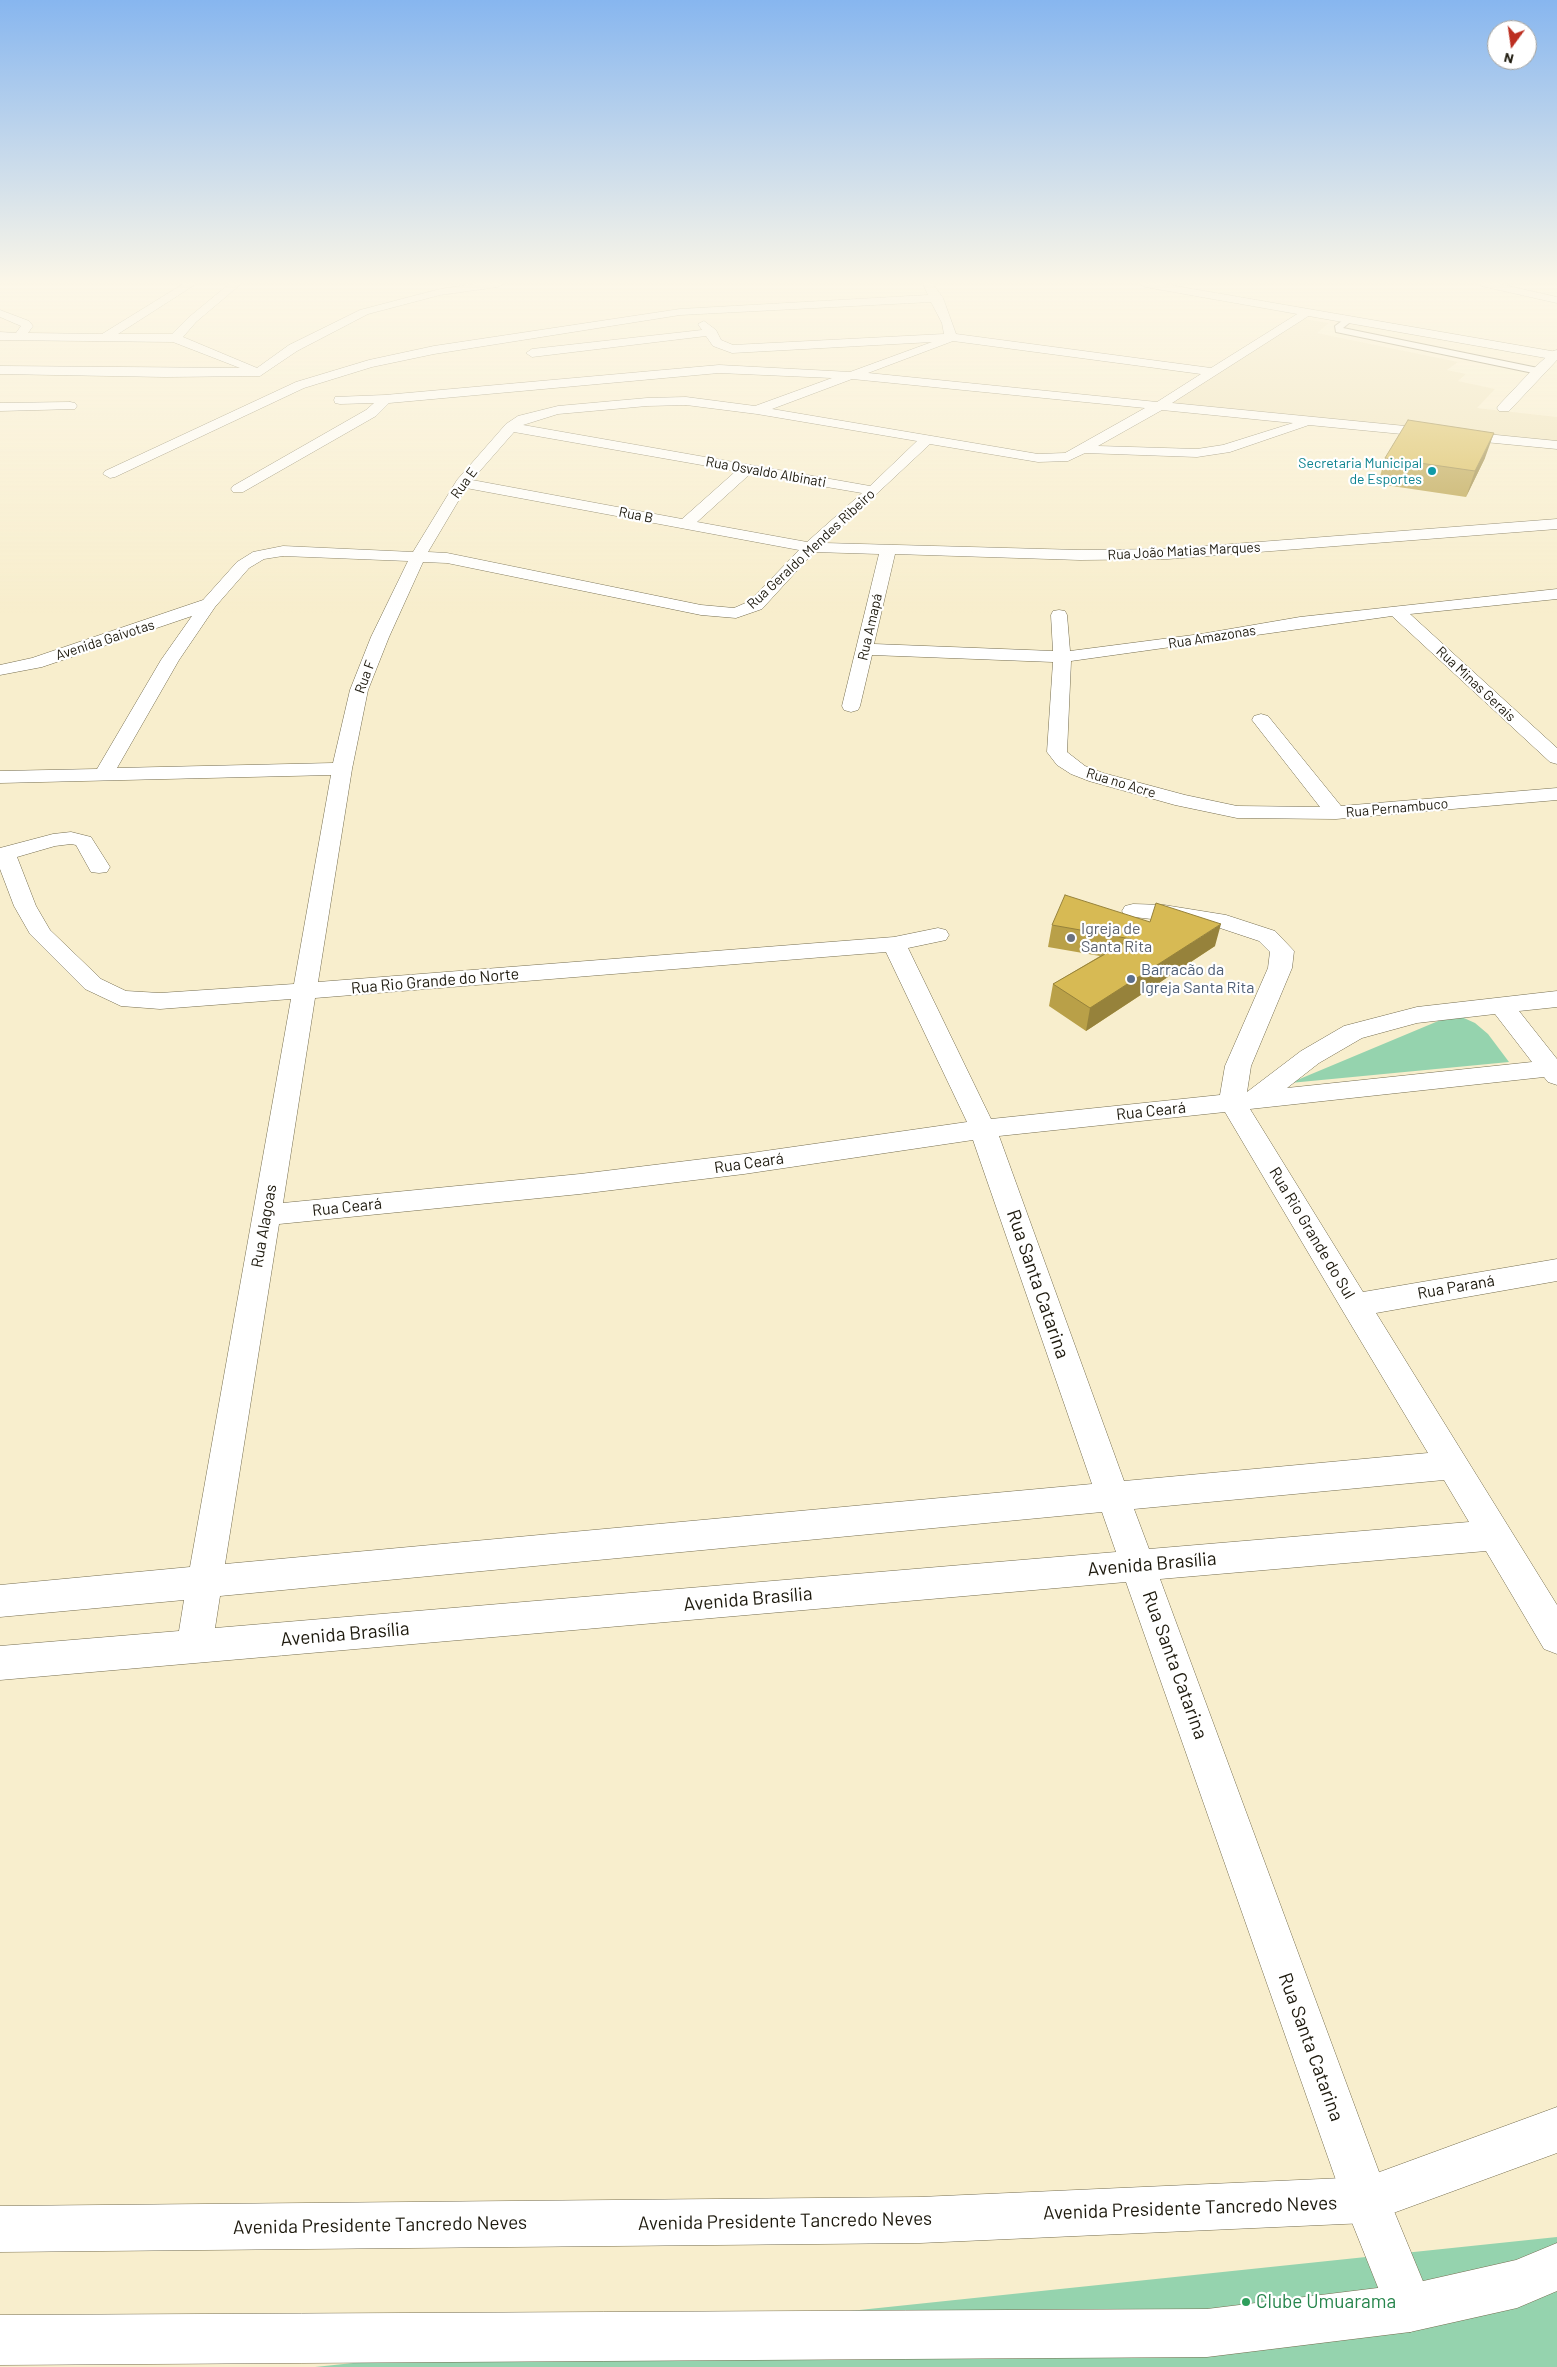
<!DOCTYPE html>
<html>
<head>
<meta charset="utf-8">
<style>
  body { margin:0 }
  #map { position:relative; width:1557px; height:2367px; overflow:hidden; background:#f8eecd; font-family:Barlow,sans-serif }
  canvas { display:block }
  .north { position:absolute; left:1487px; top:20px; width:50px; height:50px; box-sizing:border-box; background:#fff; border:1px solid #a5a39e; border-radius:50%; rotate:194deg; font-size:14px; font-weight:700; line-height:20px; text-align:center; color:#1d190d }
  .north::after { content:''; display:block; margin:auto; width:18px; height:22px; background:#bc2f21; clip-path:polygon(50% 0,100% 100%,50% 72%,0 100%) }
</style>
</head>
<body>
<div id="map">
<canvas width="1557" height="2367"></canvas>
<div class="north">N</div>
</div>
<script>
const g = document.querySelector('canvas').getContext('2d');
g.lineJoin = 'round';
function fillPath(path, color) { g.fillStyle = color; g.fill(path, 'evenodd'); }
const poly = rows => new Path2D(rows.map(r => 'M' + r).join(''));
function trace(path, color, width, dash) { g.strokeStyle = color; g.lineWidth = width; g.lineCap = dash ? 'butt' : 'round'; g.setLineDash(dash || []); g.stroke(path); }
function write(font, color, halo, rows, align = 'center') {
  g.font = font + ' Barlow,sans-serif'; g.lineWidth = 4.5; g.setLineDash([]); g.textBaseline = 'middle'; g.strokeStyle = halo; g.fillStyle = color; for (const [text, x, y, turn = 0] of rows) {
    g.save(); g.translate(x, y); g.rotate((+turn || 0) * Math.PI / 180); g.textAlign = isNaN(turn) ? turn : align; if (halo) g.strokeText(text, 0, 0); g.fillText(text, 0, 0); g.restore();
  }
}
fillPath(poly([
  [1304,319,1329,323,1317,333,1458,362,1447,370,1466,374,1458,381,1495,389,1477,408,1557,417,1557,443,1164,406]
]), '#efe3ba');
fillPath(poly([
  [1455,1014,1475,1023,1488,1034,1509,1062,1290,1083],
  [1557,2237,1557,2367,315,2367]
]), '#95d3ae');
const lane = poly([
  [1346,318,1353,320,1343,328,1538,368,1542,371,1538,374,1336,332,1335,326,1346,318]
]);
const street = poly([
  [183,284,196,284,118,334,172,334,188,318,229,284,241,284,196,322,183,337,257,368,289,345,360,310,440,289,474,284,503,284,498,287,440,295,368,314,297,351,260,376,165,377,0,374,0,366,240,368,173,342,0,340,0,332,16,333,21,326,0,317,0,310,29,321,33,326,28,333,102,334,183,284],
  [923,284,933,284,943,298,956,334,1211,368,1302,311,1310,311,1310,315,1172,403,1557,441,1557,449,1309,425,1230,452,1197,457,1085,453,1068,461,1038,462,930,444,824,543,1080,550,1168,549,1557,519,1557,529,1168,559,1080,560,895,554,874,644,1053,651,1051,615,1053,611,1059,610,1065,611,1067,615,1070,651,1201,634,1300,617,1557,589,1557,599,1410,614,1557,748,1557,764,1550,762,1392,616,1071,661,1067,752,1085,766,1103,773,1185,795,1237,806,1320,807,1252,720,1254,716,1261,714,1268,716,1341,806,1557,788,1557,800,1336,819,1237,818,1175,805,1089,781,1071,774,1057,765,1047,752,1053,662,872,655,860,706,858,710,851,712,844,710,842,706,879,554,814,552,762,609,736,618,701,615,447,563,423,562,389,637,368,690,352,769,318,982,894,937,938,928,946,930,949,935,946,940,908,948,991,1119,1220,1095,1225,1066,1268,968,1270,952,1259,941,1214,926,1125,916,1122,911,1125,906,1133,904,1164,905,1226,915,1275,931,1294,951,1292,968,1251,1066,1247,1092,1301,1051,1344,1026,1417,1007,1557,991,1557,1007,1519,1011,1557,1059,1557,1085,1548,1082,1544,1077,1250,1109,1363,1292,1557,1259,1557,1281,1376,1313,1557,1605,1557,1654,1544,1649,1486,1551,1160,1579,1389,2199,1434,2308,1427,2325,1410,2332,1393,2325,1343,2200,1126,1582,0,1680,0,1646,179,1631,184,1600,0,1617,0,1585,190,1567,291,999,160,1009,121,1006,85,989,30,934,14,906,0,869,0,848,53,834,71,832,91,837,110,867,107,872,99,873,91,872,76,845,71,844,55,846,17,857,36,906,50,930,101,979,126,991,160,993,294,984,331,775,0,783,0,771,97,769,161,660,192,616,42,667,0,675,0,665,32,658,203,600,237,562,253,552,283,546,413,552,457,480,506,424,518,416,558,406,647,398,686,397,755,406,832,378,719,373,389,403,376,416,243,492,233,492,231,489,233,486,366,410,374,403,340,404,335,403,334,400,335,397,385,395,719,365,850,372,932,342,732,353,713,346,706,336,532,357,526,353,532,349,702,330,698,324,704,321,716,330,721,340,733,345,944,334,942,323,931,302,680,315,434,354,372,367,304,388,115,477,110,478,103,474,105,471,296,382,369,360,434,346,680,309,928,295,923,284],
  [953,341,1201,374,1157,402,868,373,953,341],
  [852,379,1145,408,1065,453,1038,454,772,409,852,379],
  [686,405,757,414,917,441,870,486,523,425,558,414,647,406,686,405],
  [1162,410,1293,423,1223,445,1197,449,1098,446,1162,410],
  [514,432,736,471,682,519,472,480,514,432],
  [750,474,862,493,807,542,697,522,750,474],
  [466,488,799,550,750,601,734,608,701,605,447,553,428,552,466,488],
  [283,556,408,561,371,637,350,690,333,763,117,768,179,660,215,607,249,568,264,559,283,556],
  [886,952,967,1122,744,1154,580,1174,283,1203,315,998,886,952],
  [1495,1014,1532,1062,1287,1088,1319,1063,1362,1038,1417,1023,1495,1014],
  [1225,1112,1344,1313,1428,1453,1124,1481,999,1136,1225,1112],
  [973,1140,1092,1484,225,1564,279,1224,580,1194,744,1174,973,1140],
  [1444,1480,1469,1522,1149,1549,1134,1509,1444,1480],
  [1102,1512,1116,1552,215,1628,220,1596,1102,1512],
  [1557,350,1557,360,1509,411,1499,411,1497,408,1499,405,1534,368,1553,351,1557,350],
  [70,402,75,403,77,406,75,409,0,411,0,403,70,402]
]);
const secondary = poly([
  [1140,284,1164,284,1557,352,1557,360,1145,287,1140,284],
  [1480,284,1500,284,1557,297,1557,303,1481,286,1480,284],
  [1557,2107,1557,2153,1366,2223,920,2243,0,2252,0,2206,920,2197,1366,2177,1557,2107],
  [1557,2243,1557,2291,1517,2308,1410,2332,1207,2357,0,2365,0,2315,1207,2309,1410,2284,1516,2260,1557,2243]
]);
trace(lane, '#766e50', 2);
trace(street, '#766e50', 1);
trace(secondary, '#766e50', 1);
fillPath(lane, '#fff');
fillPath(street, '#fff');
fillPath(secondary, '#fff');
fillPath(poly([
  [1385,458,1485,458,1466,497,1378,484],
  [1052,925,1215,946,1086,1031,1049,1006,1053,984,1100,956,1048,947]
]), '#b9a048');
fillPath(poly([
  [1494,433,1485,458,1466,497,1475,471],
  [1221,924,1215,946,1086,1031,1090,1008]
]), '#96823b');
const building = poly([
  [1408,420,1494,433,1475,471,1385,458,1408,420],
  [1065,895,1150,922,1156,903,1221,924,1090,1008,1053,984,1131,939,1052,925,1065,895]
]);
fillPath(building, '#d7ba54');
trace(building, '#96823b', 1);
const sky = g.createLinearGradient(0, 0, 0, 615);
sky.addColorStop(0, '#87b6ef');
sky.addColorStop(0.46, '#fcf7e8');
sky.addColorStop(1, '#fcf7e800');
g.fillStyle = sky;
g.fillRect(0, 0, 1557, 615);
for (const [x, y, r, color] of [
  [1432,471,5,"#0f9aa8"],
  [1071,938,5,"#6b7280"],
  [1131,979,5,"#5c6f8a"],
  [1246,2302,5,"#2e9e5b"]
]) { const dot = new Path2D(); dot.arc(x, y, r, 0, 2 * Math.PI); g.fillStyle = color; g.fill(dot); trace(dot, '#fff', 2); }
write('14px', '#0d838f', '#fff', [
  ["Secretaria Municipal",1422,463],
  ["de Esportes",1422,479]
], 'right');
write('14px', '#1d190d', '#fff', [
  ["Rua Osvaldo Albinati",766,472,10],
  ["Rua E",464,483,-54],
  ["Rua B",636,515,11],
  ["Rua Geraldo Mendes Ribeiro",811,549,-43],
  ["Rua João Matias Marques",1184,551,-3],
  ["Rua Amapá",870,627,-77],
  ["Rua Amazonas",1212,637,-9],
  ["Avenida Gaivotas",105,640,-18],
  ["Rua F",365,677,-70],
  ["Rua Minas Gerais",1476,684,43],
  ["Rua no Acre",1121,783,17],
  ["Rua Pernambuco",1397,808,-5]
]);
write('16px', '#5b616d', '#fff', [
  ["Igreja de",1081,929],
  ["Santa Rita",1081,947]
], 'left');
write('16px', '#4e5e75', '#fff', [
  ["Barracão da",1141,970],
  ["Igreja Santa Rita",1141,988]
], 'left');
write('16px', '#1d190d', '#fff', [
  ["Rua Rio Grande do Norte",435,981,-5],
  ["Rua Ceará",1151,1111,-6],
  ["Rua Ceará",749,1163,-8],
  ["Rua Ceará",347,1207,-6],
  ["Rua Alagoas",264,1226,-80],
  ["Rua Rio Grande do Sul",1312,1233,59],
  ["Rua Paraná",1456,1287,-10]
]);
write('19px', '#1d190d', '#fff', [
  ["Rua Santa Catarina",1038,1284,71],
  ["Avenida Brasília",1152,1564,-5],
  ["Avenida Brasília",748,1599,-5],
  ["Avenida Brasília",345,1634,-5],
  ["Rua Santa Catarina",1175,1665,70],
  ["Rua Santa Catarina",1311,2047,70],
  ["Avenida Presidente Tancredo Neves",1190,2208,-2],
  ["Avenida Presidente Tancredo Neves",785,2221,-1],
  ["Avenida Presidente Tancredo Neves",380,2225,-1]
]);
write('19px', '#27864d', '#fff', [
  ["Clube Umuarama",1256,2302]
], 'left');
</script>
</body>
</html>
